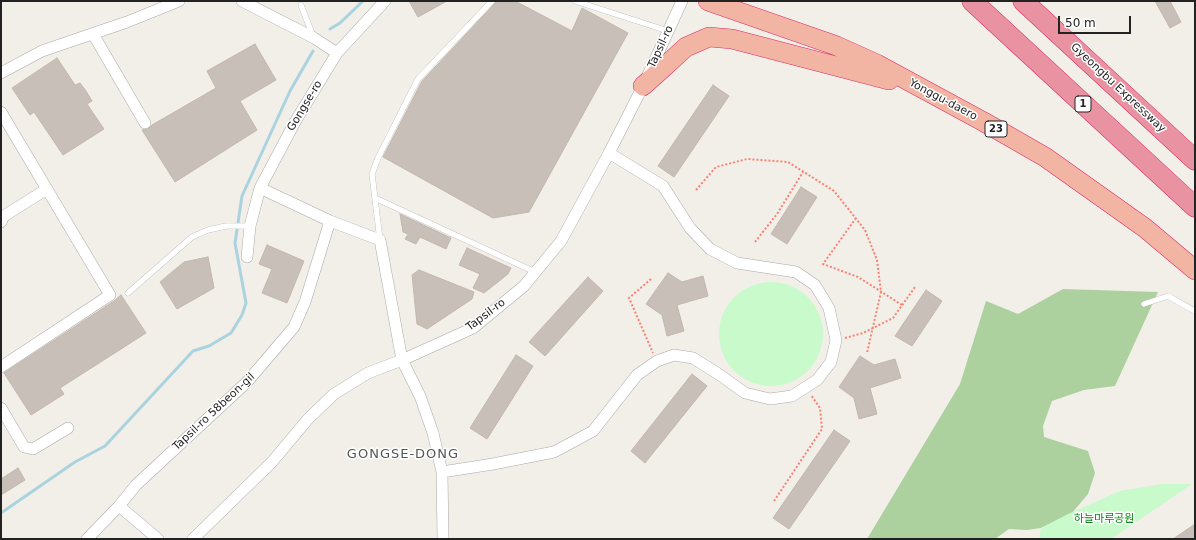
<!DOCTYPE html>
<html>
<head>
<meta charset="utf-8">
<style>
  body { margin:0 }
  #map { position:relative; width:1196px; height:540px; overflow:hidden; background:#f2efe9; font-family:"DejaVu Sans",sans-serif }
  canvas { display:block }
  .frame { position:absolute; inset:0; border:2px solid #222; pointer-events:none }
  .scale { position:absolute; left:1058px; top:16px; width:73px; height:18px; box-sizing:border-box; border:2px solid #222; border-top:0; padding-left:5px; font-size:12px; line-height:14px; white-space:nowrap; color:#222; -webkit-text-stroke:3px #fff; paint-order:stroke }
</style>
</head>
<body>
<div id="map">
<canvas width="1196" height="540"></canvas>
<div class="frame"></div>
<div class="scale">50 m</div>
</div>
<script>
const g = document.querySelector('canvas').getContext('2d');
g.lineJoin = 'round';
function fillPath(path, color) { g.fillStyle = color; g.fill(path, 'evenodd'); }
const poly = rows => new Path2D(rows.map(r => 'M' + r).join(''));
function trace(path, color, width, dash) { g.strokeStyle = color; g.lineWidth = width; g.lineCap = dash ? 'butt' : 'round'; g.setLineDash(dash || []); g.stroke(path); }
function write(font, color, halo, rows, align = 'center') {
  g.font = font + ' "DejaVu Sans","Noto Sans KR",sans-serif'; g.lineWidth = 3; g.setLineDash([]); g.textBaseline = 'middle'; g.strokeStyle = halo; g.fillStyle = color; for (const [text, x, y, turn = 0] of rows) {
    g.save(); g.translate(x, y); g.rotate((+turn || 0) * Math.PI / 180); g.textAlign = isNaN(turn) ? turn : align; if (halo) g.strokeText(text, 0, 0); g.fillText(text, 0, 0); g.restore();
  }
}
fillPath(poly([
  [1063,289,1158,292,1115,386,1084,390,1052,401,1043,426,1044,437,1088,451,1095,473,1088,494,1072,513,1041,528,1027,530,1009,529,995,539,867,539,960,384,986,301,1018,314]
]), '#add19e');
fillPath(poly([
  '719 334a52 52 0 1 1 104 0a52 52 0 1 1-104 0Z',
  [1162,484,1192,484,1111,539,1039,539,1041,528,1068,514,1120,491]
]), '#c8facc');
trace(poly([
  [330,29,340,23,363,1],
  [1,513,75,462,105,446,193,351,209,346,231,333,242,315,246,303,235,243,242,196,290,91,313,51]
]), '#aad3df', 3);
const building = poly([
  [409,1,447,1,418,17,409,1],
  [497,1,515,1,572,31,582,8,628,33,529,212,493,218,383,157,422,81,497,1],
  [1155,1,1170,1,1181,22,1170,28,1155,1],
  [255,44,276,80,240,101,257,130,175,182,142,130,148,129,152,125,216,88,207,71,255,44],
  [57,58,75,85,80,83,86,91,92,101,87,104,104,129,63,155,34,112,30,115,12,88,57,58],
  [713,85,729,96,674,177,658,166,713,85],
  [801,187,817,197,787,244,771,234,801,187],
  [400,214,451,238,446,249,420,237,416,244,405,239,408,234,403,232,400,214],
  [267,245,304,261,287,303,262,293,272,269,259,264,267,245],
  [467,248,511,268,508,274,484,293,473,288,480,274,459,265,467,248],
  [208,257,214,288,177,309,160,282,184,262,208,257],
  [419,270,474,292,472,299,427,329,417,324,412,275,419,270],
  [668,273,682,282,703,276,708,296,677,305,684,331,667,336,662,315,646,304,668,273],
  [588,277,603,291,545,356,529,342,588,277],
  [926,290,942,301,912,346,895,336,926,290],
  [121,295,146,333,60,388,64,394,31,415,4,373,114,301,121,295],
  [516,355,533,366,487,439,470,428,516,355],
  [860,356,874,365,895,359,901,378,870,388,877,414,859,419,854,398,839,387,860,356],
  [692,374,707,386,645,463,631,451,692,374],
  [834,430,850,441,789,529,773,518,834,430],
  [18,468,25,480,1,495,1,479,18,468],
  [1195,524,1195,539,1173,539,1195,524]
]);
fillPath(building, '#c7bfb8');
trace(building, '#c4b6ab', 1);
const service = poly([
  [575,1,668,31],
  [301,5,313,36],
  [375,198,535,272],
  [380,240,372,174,378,158,418,79,492,1],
  [128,293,192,237,208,230,226,226,250,226],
  [1144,304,1168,296,1195,311]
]);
const minor = poly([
  [242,1,314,38,337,53],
  [93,34,145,123],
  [1,73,42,51,127,22,179,1],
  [1,112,110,295,1,367],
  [260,188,330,221,380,240,402,360,420,396,433,433,442,472,443,539],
  [1,222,4,216,47,189],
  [247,257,250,226,260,188,295,122,337,53,385,1],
  [1,408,24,447,33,449,68,428],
  [442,472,493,464,554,452,593,431,637,375,657,361,674,355,693,358,720,375,745,393,770,399,792,396,817,380,831,362,836,340,829,308,815,285,796,272,737,263,710,249,690,228,663,186,609,153],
  [119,506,136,485,247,382,294,327,305,302,330,221],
  [87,539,119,506,158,539],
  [193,539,272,462,308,419,334,394,368,373,402,360,473,328,524,286,561,241,609,153,643,86,682,1]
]);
const trunk = poly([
  [708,1,837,46,877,64,984,122,1045,157,1145,228,1195,270],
  [643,86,662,69,686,47,709,37,732,39,889,80]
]);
const motorway = poly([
  [972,1,1195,207],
  [1023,1,1195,160]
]);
trace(service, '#a9a9a9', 6);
trace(minor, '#a9a9a9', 12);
trace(trunk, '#dc2a67', 20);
trace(motorway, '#dc2a67', 21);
trace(poly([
  [310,1,318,1],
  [696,190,716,167,747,159,788,162,834,191,865,230,877,260,881,292,867,353],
  [856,218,823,264,858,277,902,305],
  [755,242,777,214,803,172],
  [651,279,629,298,653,353],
  [845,338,863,333,893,318,915,287],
  [774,501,822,429,820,408,811,395]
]), '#fa8072', 2, [2, 2]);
trace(service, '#fff', 5.5);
trace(minor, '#fff', 11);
trace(trunk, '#f2b4a3', 19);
trace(motorway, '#e892a2', 20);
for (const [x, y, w] of [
  [1083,104,16],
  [996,129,22]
]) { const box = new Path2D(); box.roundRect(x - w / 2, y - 8, w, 16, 3); g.fillStyle = '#fff'; g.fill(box); trace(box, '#222', 1); }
write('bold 10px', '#222', null, [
  ["1",1083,104],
  ["23",996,129]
]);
write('11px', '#222', '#fff', [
  ["Tapsil-ro",661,47,-65],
  ["Gyeongbu Expressway",1118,88,43],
  ["Yonggu-daero",943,100,28],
  ["Gongse-ro",305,106,-59],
  ["Tapsil-ro",486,315,-37],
  ["Tapsil-ro 58beon-gil",214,412,-43]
]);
write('11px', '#0c8416', '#fff', [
  ["하늘마루공원",1104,519]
]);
g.letterSpacing = '1px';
write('13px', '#555', '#fff', [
  ["GONGSE-DONG",403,455]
]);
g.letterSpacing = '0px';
</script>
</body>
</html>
